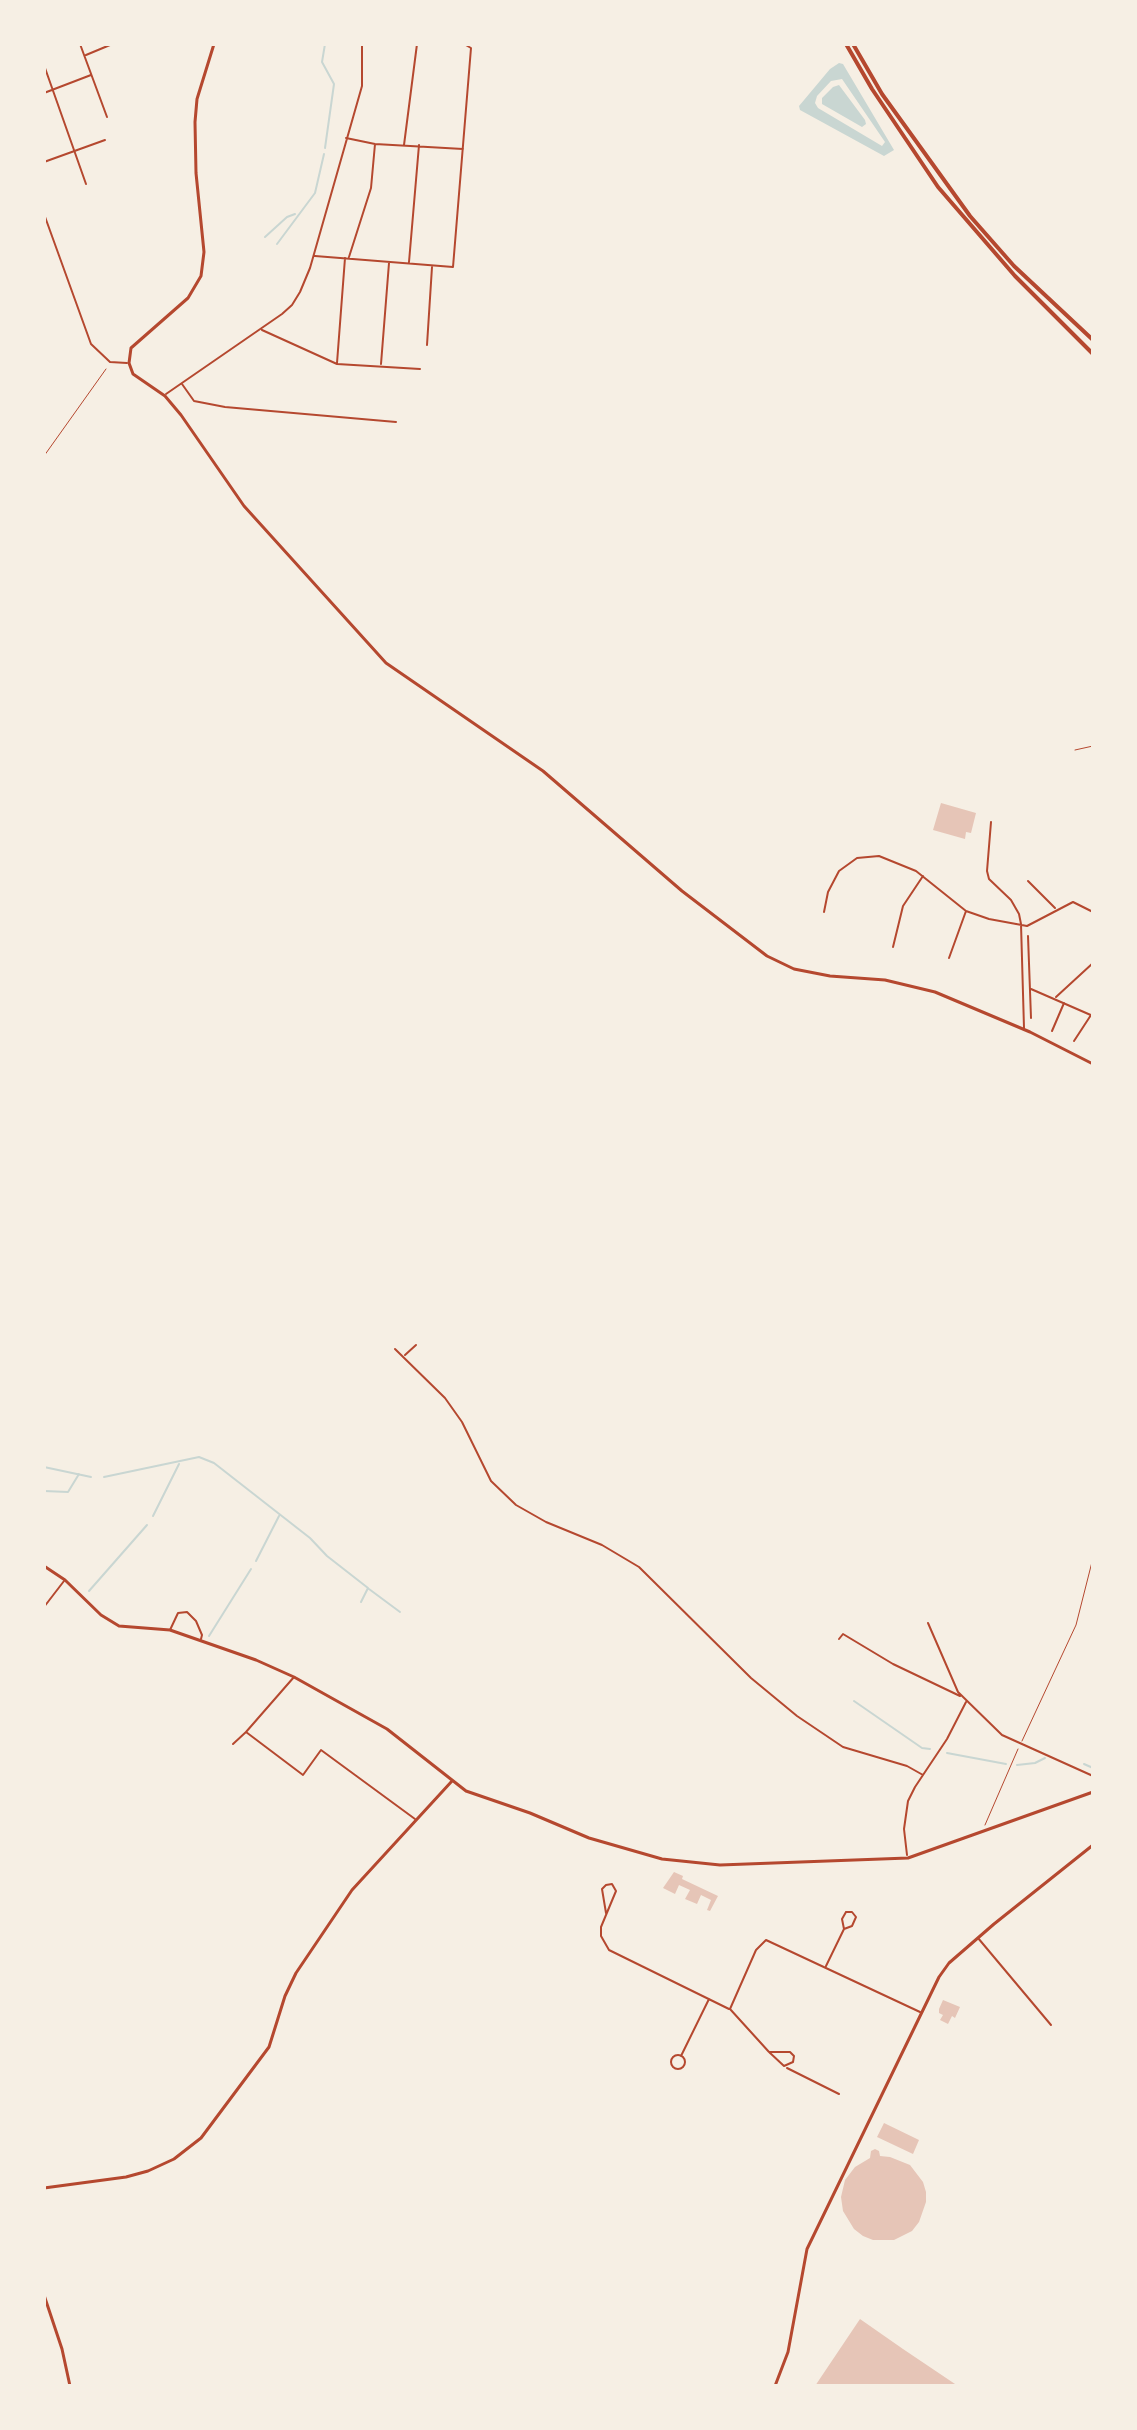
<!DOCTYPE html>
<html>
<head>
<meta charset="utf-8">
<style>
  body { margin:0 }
  #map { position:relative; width:1137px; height:2430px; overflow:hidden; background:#f6efe4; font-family:Mulish,sans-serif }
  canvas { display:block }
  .frame { position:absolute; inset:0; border:46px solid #f6efe4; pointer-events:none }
</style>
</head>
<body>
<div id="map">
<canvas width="1137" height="2430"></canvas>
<div class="frame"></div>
</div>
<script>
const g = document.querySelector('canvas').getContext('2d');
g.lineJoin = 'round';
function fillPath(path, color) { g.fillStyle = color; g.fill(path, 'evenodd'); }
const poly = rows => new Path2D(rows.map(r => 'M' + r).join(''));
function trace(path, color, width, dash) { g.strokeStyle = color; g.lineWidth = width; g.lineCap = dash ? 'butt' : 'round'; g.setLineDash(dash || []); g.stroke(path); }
fillPath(poly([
  [839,63,843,64,894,150,884,156,800,110,799,106,830,69],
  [842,79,885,142,882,146,818,108,815,103,817,96,831,81],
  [839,85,865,120,866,124,862,127,822,104,822,98,833,87]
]), '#c9d6d2');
trace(poly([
  [325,148,334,84,322,62,325,44],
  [265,237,287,217,295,214],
  [277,244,315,193,324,154],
  [44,1467,91,1477],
  [104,1477,199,1457,214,1463,310,1538,327,1556,368,1588,361,1602],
  [44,1491,68,1492,79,1474],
  [153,1516,179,1464],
  [256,1561,279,1516],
  [369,1589,400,1612],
  [89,1591,147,1525],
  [209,1636,251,1569],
  [854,1701,922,1748,930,1749],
  [947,1753,1006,1764],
  [1084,1764,1093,1768],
  [1017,1765,1035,1763,1045,1758]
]), '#c9d6d2', 2);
fillPath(poly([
  [941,803,976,813,971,833,966,832,965,839,933,830],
  [674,1872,683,1876,682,1879,718,1896,710,1911,707,1910,711,1900,701,1895,697,1904,685,1899,690,1890,679,1885,675,1894,663,1888],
  [943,2000,960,2007,955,2018,952,2016,948,2024,940,2020,943,2015,939,2013,939,2009],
  [884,2123,919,2140,913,2154,877,2137],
  [875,2149,879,2151,880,2156,890,2157,910,2165,923,2182,926,2192,926,2202,919,2222,912,2231,894,2240,873,2240,863,2236,854,2229,843,2211,841,2197,845,2180,855,2167,870,2158,871,2151],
  [860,2319,903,2349,958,2386,815,2386]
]), '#e6c5b7');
trace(poly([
  [44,456,106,369],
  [1075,750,1093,746],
  [985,1825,1018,1749]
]), '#b5482f', 1);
trace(poly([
  [1022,1741,1076,1625,1093,1558]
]), '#b5482f', 1);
trace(poly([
  [80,44,107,117],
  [86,55,110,45],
  [45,68,86,184],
  [44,93,91,75],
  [346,138,375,144,463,149],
  [404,145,417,44],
  [44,162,105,140],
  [44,214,91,344,110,362,127,363],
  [315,256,453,267,471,48,464,44],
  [349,257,371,188,375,144],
  [409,262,419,145],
  [262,330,337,364,420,369],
  [427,345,432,267],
  [337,363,345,258],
  [381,364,389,263],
  [182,384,194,401,225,407,396,422],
  [166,394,282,314,292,305,300,292,310,268,362,86,362,44],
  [991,822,987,871,989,879,1011,900,1019,914,1021,924,1024,1028],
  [1028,881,1055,908],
  [824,912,828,892,839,871,857,858,879,856,916,871,966,911,989,919,1027,926,1073,902,1093,912],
  [1028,936,1031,1018],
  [893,947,903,906,923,876],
  [949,958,966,911],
  [1031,989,1093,1016],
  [1056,997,1093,963],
  [1052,1031,1064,1003],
  [1074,1041,1091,1015],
  [395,1349,445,1398,462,1422,491,1481,516,1505,546,1522,602,1545,639,1567,751,1678,797,1716,843,1747,907,1766,923,1775],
  [405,1355,416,1345],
  [44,1607,64,1581],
  [928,1623,958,1692,1002,1735,1093,1776],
  [170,1630,178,1613,187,1612,196,1621,202,1635,201,1639],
  [839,1639,843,1634,893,1664,960,1696],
  [294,1677,246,1732,303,1775,321,1750,415,1819],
  [233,1744,246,1732],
  [907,1855,904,1829,908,1801,915,1787,947,1739,966,1702],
  [846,1912,852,1912,856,1917,852,1926,844,1929,842,1919,846,1912],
  [606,1913,602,1889,606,1885,612,1884,616,1891,601,1927,601,1936,609,1950,729,2009],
  [978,1938,1051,2025],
  [826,1966,844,1929],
  [769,2052,790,2052,794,2056,793,2062,784,2066,769,2052,730,2009,756,1950,766,1940,920,2012],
  '671 2062a7 7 0 1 1 14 0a7 7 0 1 1-14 0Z',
  [681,2056,709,1999],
  [787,2068,839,2094]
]), '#b5482f', 2);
trace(poly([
  [44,2188,126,2177,148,2171,174,2159,201,2138,269,2047,285,1996,296,1973,352,1890,452,1781],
  [775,2386,788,2352,807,2249,939,1977,949,1963,994,1924,1093,1845]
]), '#b5482f', 3);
trace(poly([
  [214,44,197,99,195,122,196,173,204,252,201,276,188,298,131,348,129,363,133,374,165,396,181,415,244,506,386,663,543,771,682,891,767,956,794,969,830,976,885,980,935,992,1030,1032,1093,1064],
  [44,1566,65,1580,101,1615,119,1626,170,1630,256,1660,294,1677,387,1729,466,1791,530,1813,589,1838,662,1859,720,1865,908,1858,1093,1792]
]), '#b5482f', 3);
trace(poly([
  [44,2295,62,2349,70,2386]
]), '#b5482f', 3);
trace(poly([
  [846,44,872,89,938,187,1015,276,1093,354],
  [853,44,882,94,970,216,1014,266,1093,340]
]), '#b5482f', 4);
</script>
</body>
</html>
